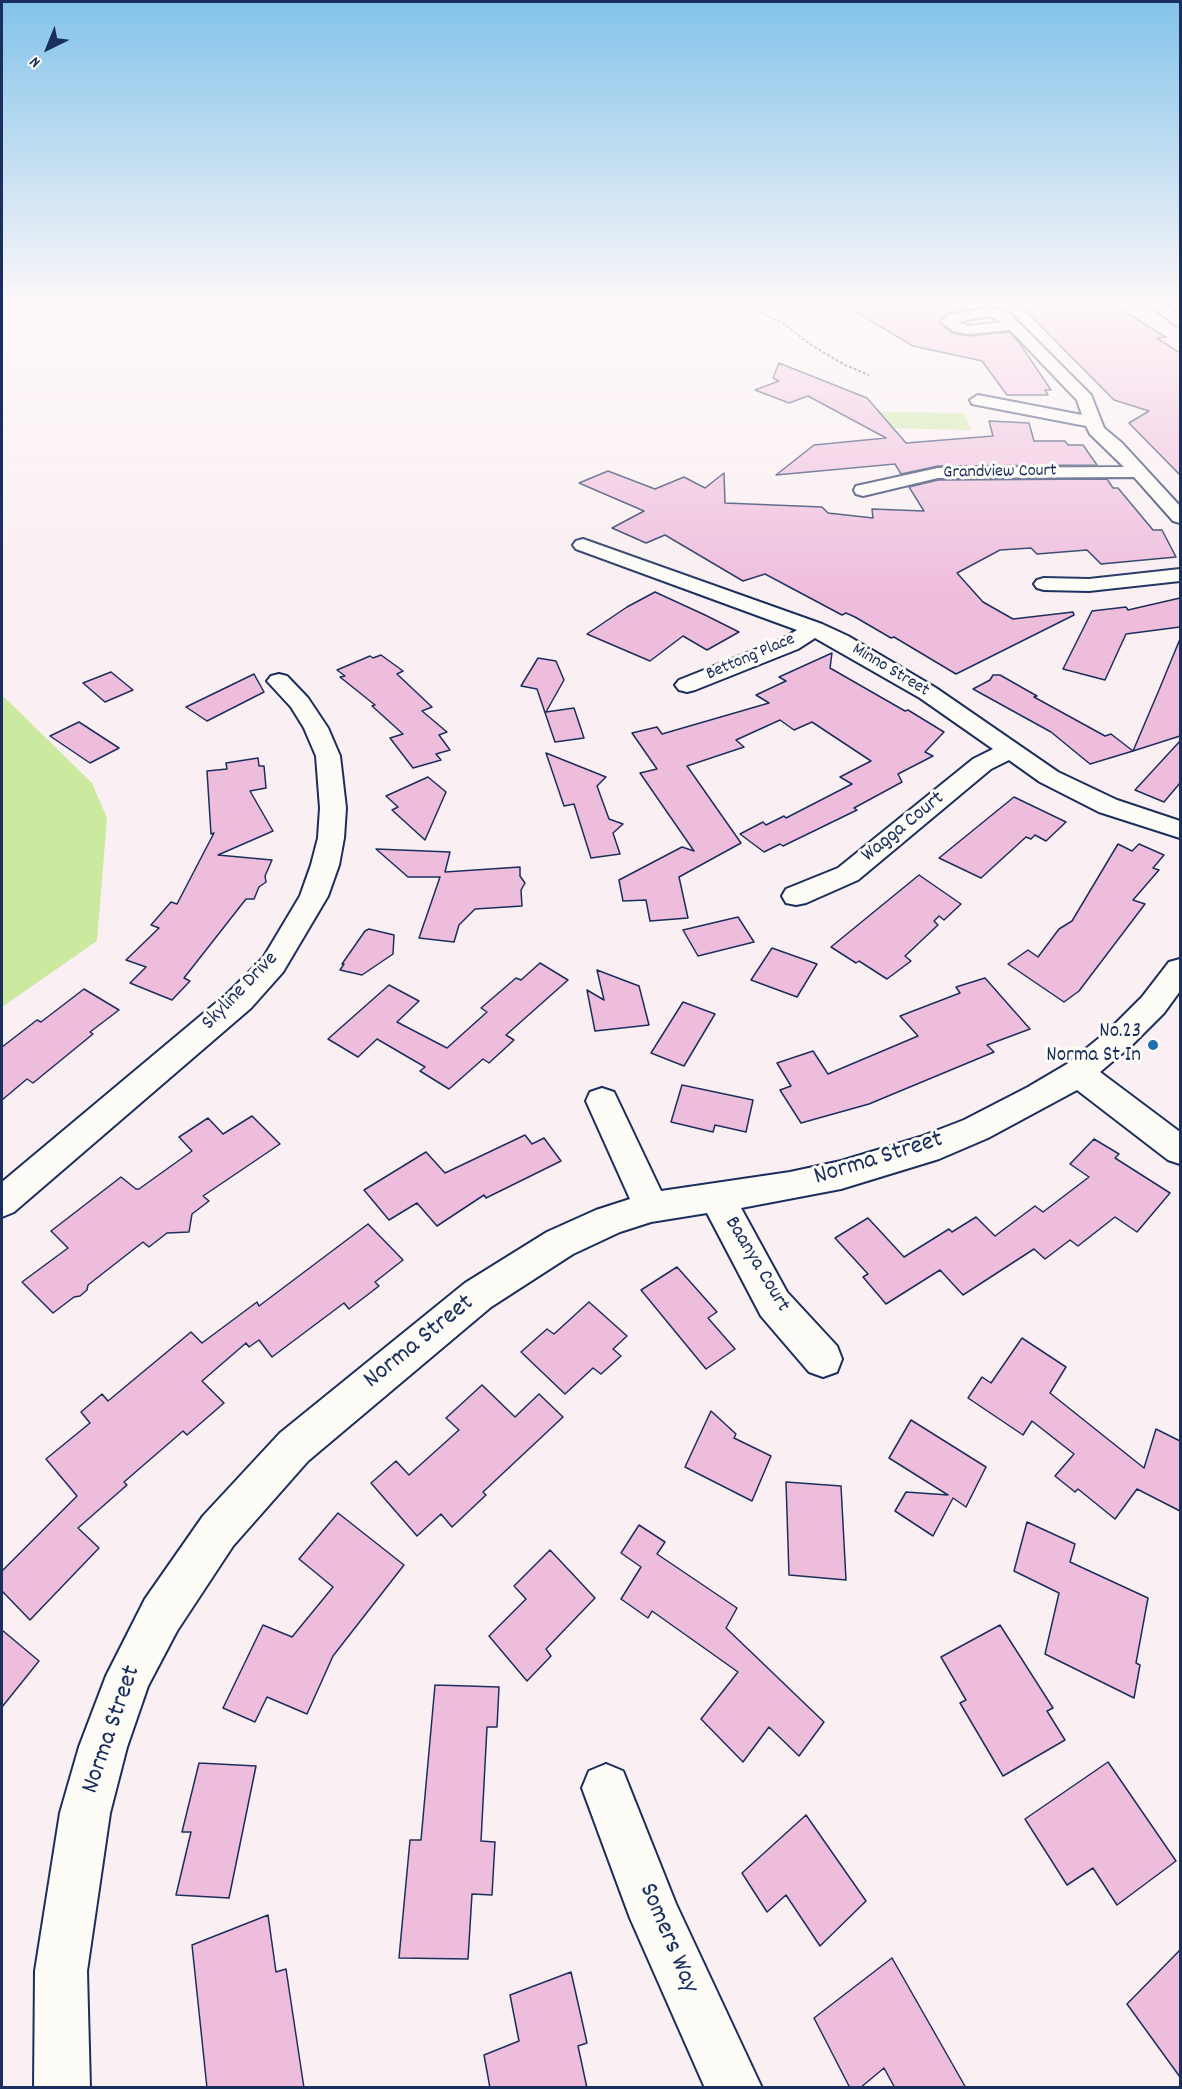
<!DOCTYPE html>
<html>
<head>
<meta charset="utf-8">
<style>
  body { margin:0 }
  #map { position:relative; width:1182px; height:2089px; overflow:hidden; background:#faeff2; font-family:Dekko,sans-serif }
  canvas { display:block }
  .frame { position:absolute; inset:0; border:3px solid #1b2f5e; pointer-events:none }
  .north { position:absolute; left:18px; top:18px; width:60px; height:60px; -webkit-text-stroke:4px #fdfcf7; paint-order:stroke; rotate:223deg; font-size:16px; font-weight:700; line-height:24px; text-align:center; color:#1b2f5e }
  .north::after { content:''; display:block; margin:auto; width:21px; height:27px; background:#1b2f5e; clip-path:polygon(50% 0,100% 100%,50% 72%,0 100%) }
</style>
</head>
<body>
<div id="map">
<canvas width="1182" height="2089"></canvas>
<div class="frame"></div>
<div class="north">N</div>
</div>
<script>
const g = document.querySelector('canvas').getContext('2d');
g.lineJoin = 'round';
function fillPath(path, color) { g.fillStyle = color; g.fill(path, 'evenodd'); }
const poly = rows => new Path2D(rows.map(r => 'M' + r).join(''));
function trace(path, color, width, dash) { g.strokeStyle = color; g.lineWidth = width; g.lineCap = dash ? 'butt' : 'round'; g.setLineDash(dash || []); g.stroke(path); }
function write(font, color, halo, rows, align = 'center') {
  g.font = font + ' Dekko,sans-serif'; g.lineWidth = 6; g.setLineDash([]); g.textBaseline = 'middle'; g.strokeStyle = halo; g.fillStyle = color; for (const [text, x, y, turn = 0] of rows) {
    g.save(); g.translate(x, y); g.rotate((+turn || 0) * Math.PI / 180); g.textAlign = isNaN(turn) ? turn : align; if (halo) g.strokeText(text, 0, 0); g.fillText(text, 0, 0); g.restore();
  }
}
fillPath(poly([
  [881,412,964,413,971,430,886,428],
  [2,695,92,783,107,818,97,941,2,1007]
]), '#cce9a0');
const building = poly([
  [841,303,993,303,996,307,989,306,951,312,938,321,952,333,968,336,1009,332,1020,344,1051,390,1045,390,1048,395,1007,395,982,361,913,346,841,303],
  [1018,303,1055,303,1066,308,1110,303,1166,337,1157,338,1180,353,1180,475,1129,423,1149,411,1114,400,1018,303],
  [779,363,867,398,906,443,993,436,989,421,1029,423,1034,441,1065,441,1068,445,1083,445,1097,465,938,466,901,474,895,464,776,475,814,445,886,438,808,396,789,403,755,390,779,381,773,378,779,363],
  [608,471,655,489,684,477,705,488,724,473,725,503,822,507,828,513,873,518,872,509,924,511,909,487,938,480,1107,479,1113,488,1118,488,1153,530,1162,530,1176,557,1101,564,1087,550,1037,554,1031,548,1000,550,957,573,983,602,1013,619,1073,612,1074,615,956,674,894,637,891,638,855,617,846,613,842,615,765,574,743,581,665,535,646,543,612,528,644,511,579,483,608,471],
  [655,592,705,615,739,632,707,650,683,636,650,661,587,634,627,607,655,592],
  [1180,598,1180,627,1126,634,1105,680,1063,669,1092,611,1126,607,1128,610,1180,598],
  [1180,639,1180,736,1133,751,1159,690,1180,639],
  [832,653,830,668,905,711,908,710,944,732,925,752,933,756,898,774,902,782,854,808,857,810,783,846,780,844,764,852,740,834,763,822,766,825,784,816,786,818,852,784,840,777,871,761,812,722,794,730,780,720,736,740,744,747,687,766,741,843,679,877,688,918,650,921,646,900,623,901,619,880,682,847,694,851,640,773,657,769,632,733,657,727,662,734,769,703,756,695,786,681,779,677,832,653],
  [381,655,403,671,397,674,432,707,422,711,447,732,439,735,450,750,436,754,441,760,413,768,390,738,403,734,372,706,375,705,340,677,345,676,337,670,370,656,373,658,381,655],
  [538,658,556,661,564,680,546,712,574,708,584,738,555,742,537,689,521,686,538,658],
  [111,672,133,690,105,702,83,683,111,672],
  [254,674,264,692,207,721,186,707,254,674],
  [993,675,1000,675,1037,696,1034,697,1105,736,1111,734,1133,751,1090,764,1051,732,973,689,990,680,993,675],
  [79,722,119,748,90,763,50,736,79,722],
  [1180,741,1180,783,1164,802,1135,790,1180,741],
  [546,753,606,777,597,786,609,819,623,824,613,833,620,854,591,858,574,804,564,806,546,753],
  [258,758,259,766,264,766,266,788,250,791,273,831,218,855,272,860,265,876,266,882,259,887,254,899,246,899,184,978,190,981,172,1000,130,983,146,967,126,960,159,928,151,925,171,902,177,904,214,833,211,834,207,771,227,769,226,763,258,758],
  [428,777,446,792,425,840,392,810,398,807,386,796,428,777],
  [1014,797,1066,822,1046,841,1035,835,1031,839,1026,837,981,878,939,858,1014,797],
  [1118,844,1132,851,1139,844,1164,855,1153,868,1159,870,1133,900,1145,904,1079,991,1064,1002,1008,964,1028,950,1038,957,1059,929,1072,921,1118,844],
  [376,849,450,852,445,872,520,867,520,876,525,883,521,890,522,906,475,909,459,925,454,942,419,938,440,877,408,877,376,849],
  [919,875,961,904,944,920,939,916,934,921,938,925,905,956,911,961,887,979,859,961,856,963,831,947,919,875],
  [738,917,754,942,698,956,683,930,738,917],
  [369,929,394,935,393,954,362,975,340,970,344,964,342,964,365,931,369,929],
  [772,948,817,964,797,997,751,980,772,948],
  [540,963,568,980,506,1035,514,1040,489,1063,483,1059,449,1089,420,1071,425,1067,377,1039,358,1057,328,1039,389,985,419,1001,397,1022,447,1048,487,1012,481,1008,516,978,521,980,540,963],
  [597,970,639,986,649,1025,595,1031,587,990,604,1000,597,970],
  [985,978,1030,1029,987,1045,994,1052,869,1104,801,1123,780,1090,791,1086,777,1063,813,1051,828,1074,918,1036,900,1016,960,993,956,987,985,978],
  [84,989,119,1010,90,1032,93,1034,33,1083,27,1079,2,1100,2,1047,37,1020,41,1022,84,989],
  [683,1002,715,1014,684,1066,651,1053,683,1002],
  [682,1085,753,1100,746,1132,715,1125,713,1132,671,1122,682,1085],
  [252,1116,280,1144,203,1196,209,1201,192,1214,189,1232,167,1233,149,1247,143,1242,88,1285,87,1290,80,1296,74,1297,53,1313,22,1282,68,1248,51,1231,121,1177,136,1189,139,1189,192,1151,179,1137,208,1118,223,1134,252,1116],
  [525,1135,532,1144,544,1138,561,1161,486,1198,484,1195,437,1226,417,1203,389,1220,364,1190,426,1152,445,1173,525,1135],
  [1094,1139,1119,1154,1115,1158,1170,1193,1137,1232,1115,1217,1078,1246,1070,1240,1045,1259,1034,1249,963,1295,940,1270,886,1304,863,1277,868,1274,835,1238,868,1218,904,1257,949,1229,952,1232,976,1217,995,1236,1035,1206,1043,1212,1089,1177,1070,1164,1094,1139],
  [368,1224,403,1260,375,1282,379,1286,349,1309,344,1303,272,1357,259,1340,249,1347,246,1343,202,1381,224,1403,187,1435,183,1431,124,1482,127,1485,78,1528,99,1548,30,1620,2,1591,2,1571,77,1496,46,1459,90,1423,81,1412,102,1394,108,1401,191,1332,202,1343,257,1302,259,1306,368,1224],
  [677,1267,717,1312,708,1318,735,1349,706,1369,641,1290,677,1267],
  [589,1302,627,1336,613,1349,621,1356,601,1374,593,1368,565,1394,521,1352,547,1329,554,1334,589,1302],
  [1022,1338,1066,1367,1050,1393,1144,1468,1156,1429,1180,1441,1180,1511,1137,1489,1115,1519,1078,1489,1075,1492,1055,1476,1074,1454,1032,1421,1023,1435,968,1398,982,1377,991,1383,1022,1338],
  [482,1385,515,1417,539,1394,563,1417,483,1492,486,1495,452,1527,441,1514,417,1536,371,1483,396,1461,409,1475,459,1430,446,1418,482,1385],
  [711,1411,736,1434,734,1438,771,1456,752,1501,685,1467,711,1411],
  [911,1420,986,1467,966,1507,953,1498,933,1536,895,1511,906,1492,948,1495,889,1458,911,1420],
  [786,1482,841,1486,846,1580,789,1575,786,1482],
  [338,1513,404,1565,333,1656,307,1714,267,1697,255,1722,223,1708,263,1625,292,1637,333,1587,299,1559,338,1513],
  [1027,1522,1075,1544,1070,1562,1148,1598,1136,1663,1140,1665,1134,1698,1045,1654,1059,1593,1014,1571,1027,1522],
  [639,1525,665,1542,657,1554,737,1608,726,1628,824,1722,799,1756,769,1727,743,1762,701,1719,738,1672,652,1611,648,1618,621,1599,641,1567,621,1553,639,1525],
  [550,1550,595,1598,546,1649,551,1656,527,1681,489,1636,526,1599,514,1586,550,1550],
  [1000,1625,1053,1708,1047,1711,1065,1740,1003,1776,960,1703,966,1700,941,1657,1000,1625],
  [2,1630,39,1661,2,1707,2,1630],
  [435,1685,499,1687,497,1727,487,1727,481,1841,495,1842,492,1895,472,1894,468,1959,399,1958,410,1840,421,1840,435,1685],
  [1108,1762,1176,1861,1117,1905,1093,1868,1067,1885,1025,1819,1108,1762],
  [199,1763,256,1766,229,1898,176,1895,191,1832,182,1832,199,1763],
  [806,1815,866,1901,820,1946,786,1895,767,1912,742,1873,806,1815],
  [268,1915,276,1972,286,1969,304,2088,207,2088,192,1945,268,1915],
  [1180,1950,1180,2077,1127,2004,1180,1950],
  [892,1958,966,2088,895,2088,884,2068,860,2088,850,2088,814,2018,892,1958],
  [571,1972,587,2043,578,2046,587,2088,490,2088,484,2055,519,2041,510,1995,571,1972]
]);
fillPath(building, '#efbddc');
trace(building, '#1b2f5e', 1.5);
const minor = poly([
  [1147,303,1163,303,1180,315,1180,326,1175,325,1147,303],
  [989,308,1008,312,1091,395,1104,428,1122,443,1180,506,1180,523,1173,521,1134,477,938,478,863,496,856,494,854,490,856,486,938,468,1124,467,1090,434,1086,426,972,404,970,400,978,395,1082,415,1077,400,1010,330,968,334,953,331,940,321,951,314,989,308],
  [989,316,1002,322,968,326,958,322,989,316],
  [583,539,822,624,848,636,936,688,1058,772,1117,800,1180,821,1180,838,1099,812,1040,782,1009,760,991,769,858,880,806,903,796,905,786,903,782,896,786,889,838,868,973,759,993,749,920,698,815,638,798,649,695,690,687,692,679,690,675,685,679,680,782,639,797,630,576,549,573,545,576,541,583,539],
  [1180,569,1180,581,1089,591,1044,590,1037,588,1034,584,1037,580,1044,578,1089,579,1180,569],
  [279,674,287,676,308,698,328,728,340,756,346,808,344,838,339,865,328,896,283,972,251,1008,14,1212,2,1217,2,1182,229,992,263,958,300,896,311,865,318,838,320,808,316,756,304,728,291,707,267,681,271,676,279,674],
  [1180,959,1180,991,1164,1013,1131,1046,1100,1072,1180,1132,1180,1164,1168,1160,1077,1090,988,1138,939,1159,841,1189,741,1208,787,1292,837,1346,842,1359,837,1372,823,1377,809,1372,761,1316,707,1213,651,1222,620,1232,573,1254,491,1307,308,1461,233,1546,177,1631,148,1686,127,1747,110,1813,87,1971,90,2088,34,2088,35,1971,60,1813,79,1747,106,1676,145,1599,203,1516,280,1433,465,1283,547,1232,596,1210,630,1199,586,1101,590,1092,602,1088,614,1092,661,1191,790,1172,841,1161,920,1137,964,1120,1028,1087,1067,1064,1109,1030,1142,997,1169,962,1180,959],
  [606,1764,623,1771,676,1904,762,2088,705,2088,630,1918,582,1788,589,1771,606,1764]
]);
trace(minor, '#1b2f5e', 4);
trace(poly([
  [742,303,784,324,811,345,845,365,869,375]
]), '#1b2f5e', 2, [3, 2]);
fillPath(minor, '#fdfcf7');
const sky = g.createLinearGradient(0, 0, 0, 595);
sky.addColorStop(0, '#83c3ea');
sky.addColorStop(0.51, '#fdf8f9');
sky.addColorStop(1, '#fdf8f900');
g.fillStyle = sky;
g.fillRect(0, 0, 1182, 595);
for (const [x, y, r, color] of [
  [1153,1045,6,"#1f6fb2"]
]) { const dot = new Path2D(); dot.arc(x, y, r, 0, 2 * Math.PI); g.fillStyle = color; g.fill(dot); trace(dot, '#fdfcf7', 2); }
write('18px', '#1b2f5e', '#fdfcf7', [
  ["Grandview Court",1000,473,-1],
  ["Bettong Place",751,658,-23],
  ["Minno Street",890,671,31]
]);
write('21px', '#1b2f5e', '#fdfcf7', [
  ["Wagga Court",904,828,-39],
  ["Skyline Drive",241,992,-46],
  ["Baanya Court",756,1265,59]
]);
write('21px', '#1b2f5e', '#fdfcf7', [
  ["No.23",1141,1033],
  ["Norma St In",1141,1057]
], 'right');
write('26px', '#1b2f5e', '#fdfcf7', [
  ["Norma Street",879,1160,-17],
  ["Norma Street",420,1343,-39],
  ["Norma Street",113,1730,-71],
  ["Somers Way",667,1939,67]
]);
</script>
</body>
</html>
